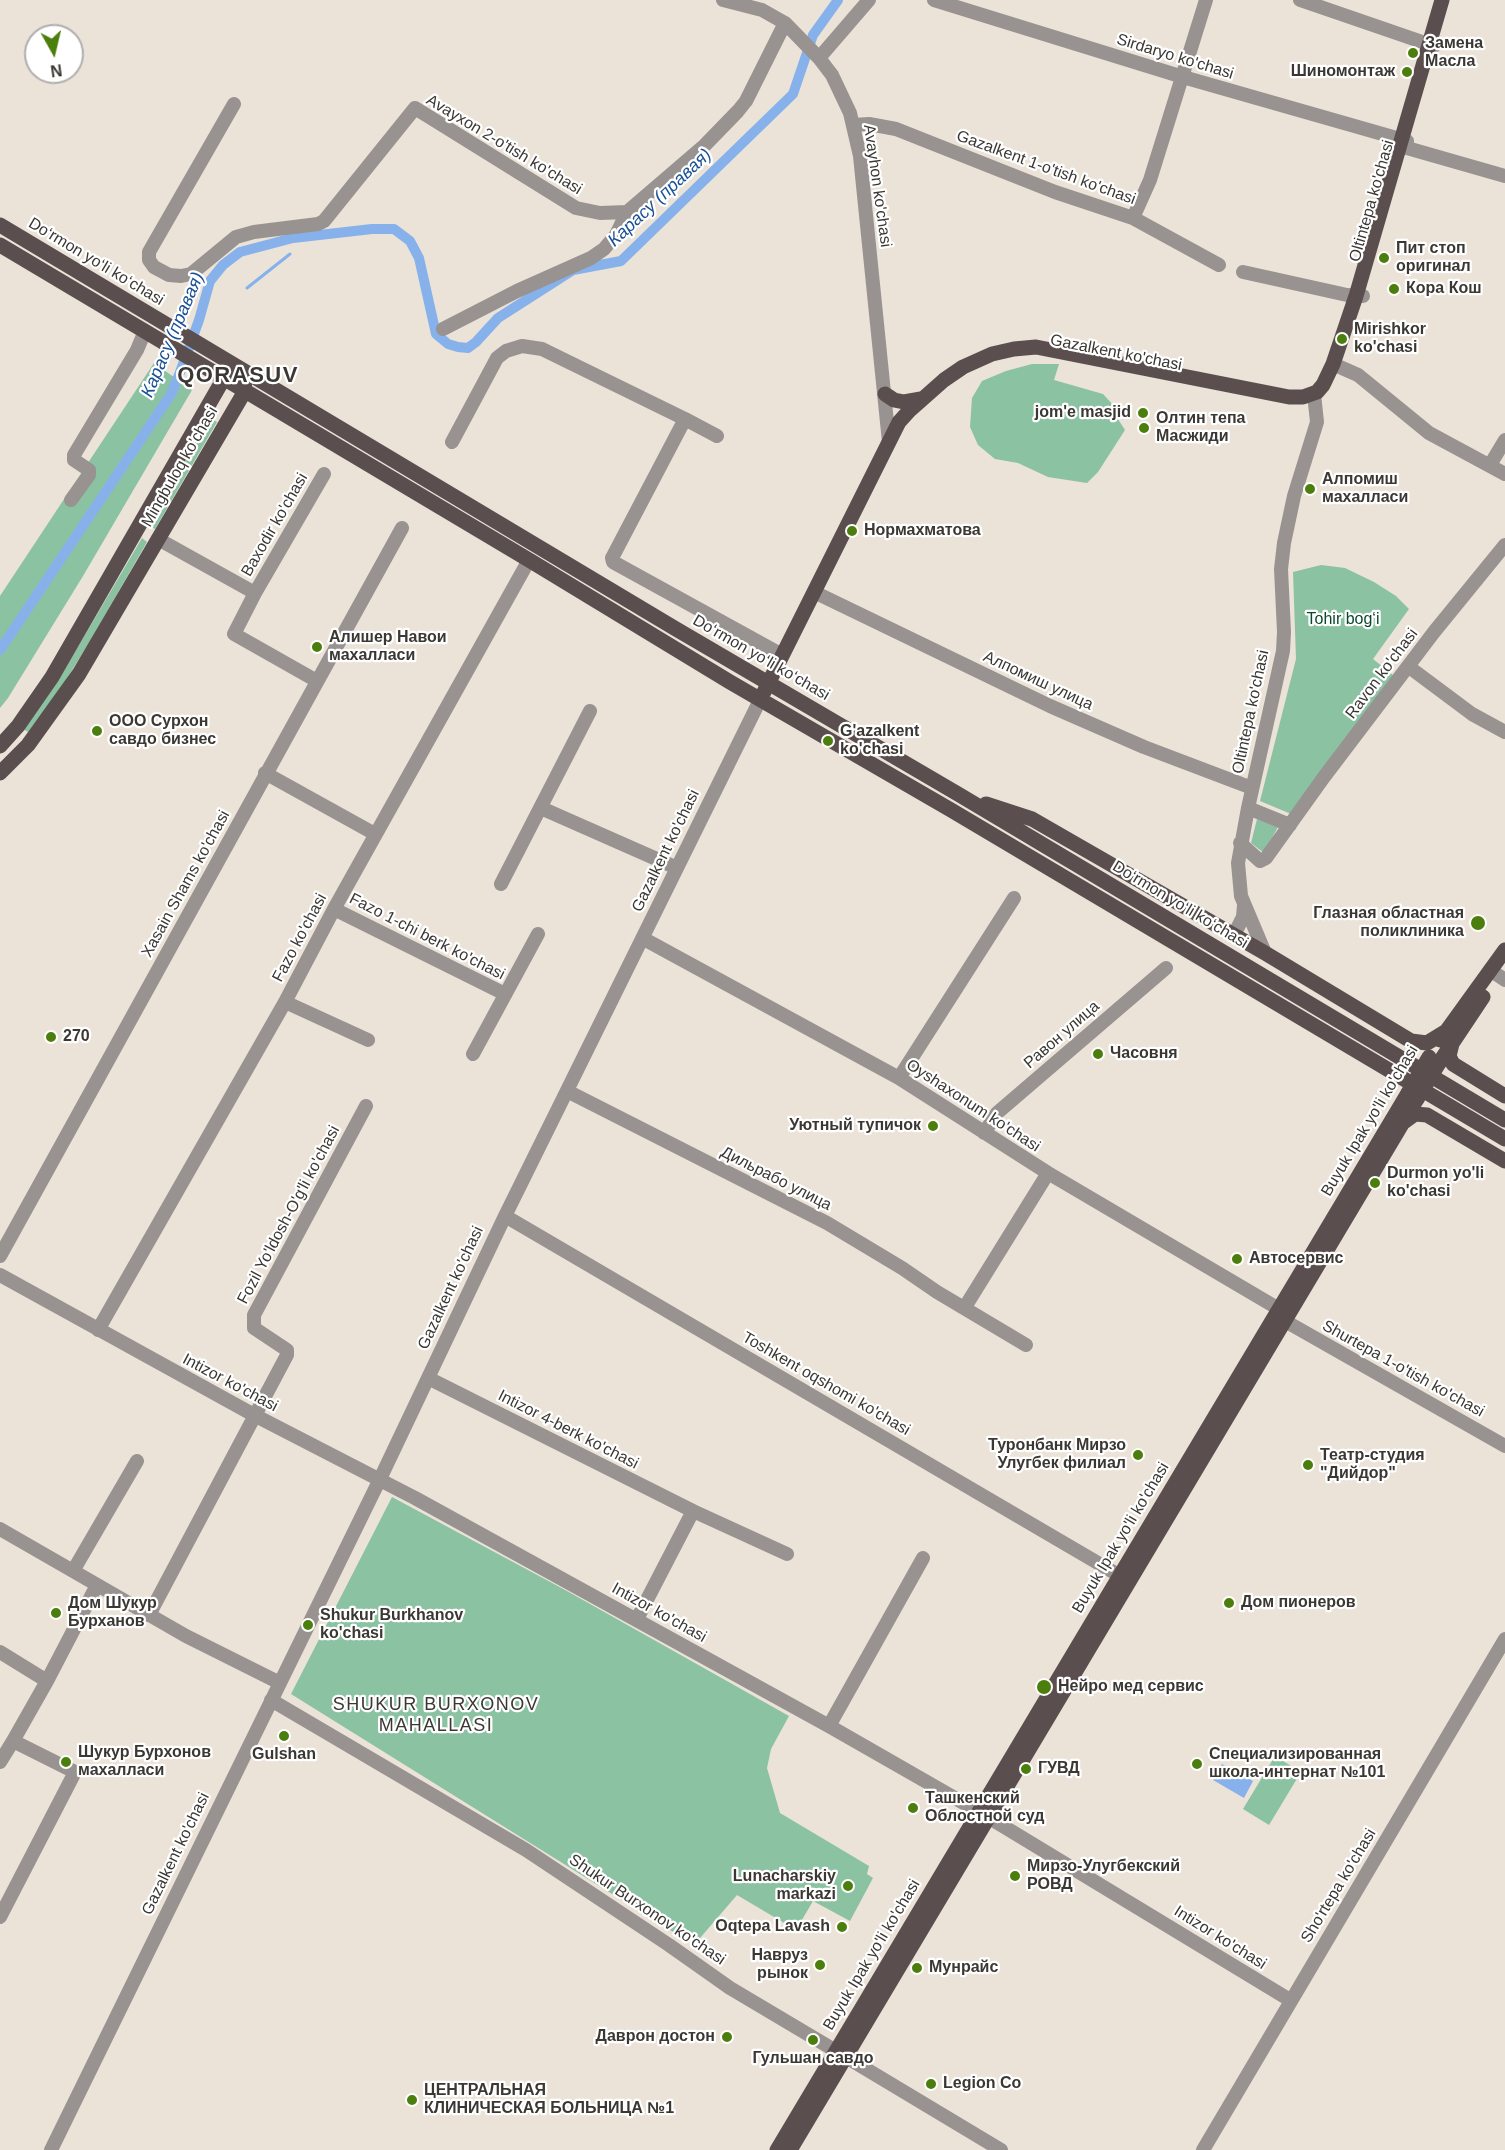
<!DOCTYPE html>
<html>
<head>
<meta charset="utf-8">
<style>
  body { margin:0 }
  #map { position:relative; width:1505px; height:2150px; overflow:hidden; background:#ebe2d8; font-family:Helvetica,sans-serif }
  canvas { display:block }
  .north { position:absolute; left:24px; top:24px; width:60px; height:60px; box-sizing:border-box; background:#fff; border:2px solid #b1afae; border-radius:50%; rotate:172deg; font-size:16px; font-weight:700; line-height:24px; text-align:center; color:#3b3834 }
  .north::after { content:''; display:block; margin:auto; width:21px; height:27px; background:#4c7e0e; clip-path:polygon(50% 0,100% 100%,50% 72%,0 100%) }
</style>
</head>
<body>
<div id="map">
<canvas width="1505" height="2150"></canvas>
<div class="north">N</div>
</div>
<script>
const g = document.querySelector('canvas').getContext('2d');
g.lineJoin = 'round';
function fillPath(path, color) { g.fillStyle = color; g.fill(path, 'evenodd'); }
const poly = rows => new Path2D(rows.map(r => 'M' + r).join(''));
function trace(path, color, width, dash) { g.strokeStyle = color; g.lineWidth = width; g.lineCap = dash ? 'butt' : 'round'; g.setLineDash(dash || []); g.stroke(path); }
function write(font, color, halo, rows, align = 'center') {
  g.font = font + ' Helvetica,sans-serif'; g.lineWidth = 4.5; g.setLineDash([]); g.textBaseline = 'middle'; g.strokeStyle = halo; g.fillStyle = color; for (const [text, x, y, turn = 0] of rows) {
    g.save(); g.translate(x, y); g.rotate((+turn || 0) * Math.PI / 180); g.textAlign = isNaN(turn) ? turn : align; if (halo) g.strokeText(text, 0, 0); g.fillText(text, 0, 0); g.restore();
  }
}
fillPath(poly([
  [154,363,192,390,83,576,8,698,0,708,0,596],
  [1032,364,1059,364,1054,380,1103,394,1115,407,1114,413,1125,430,1098,472,1087,483,1048,477,1018,463,995,459,978,445,970,427,972,398,982,381,1006,371],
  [210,418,217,422,155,529,147,524],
  [142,538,147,542,90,641,61,688,28,732,23,729,62,674],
  [1321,565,1345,568,1374,582,1396,596,1409,609,1373,659,1393,675,1291,814,1260,801,1296,659,1293,572],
  [1257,819,1278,827,1264,853,1251,843],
  [392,1497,567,1591,789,1716,771,1749,767,1768,780,1813,869,1866,867,1874,873,1878,850,1921,813,1901,796,1930,737,1895,694,1945,291,1694],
  [1275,1756,1301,1772,1269,1825,1243,1809]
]), '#8ac2a2');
fillPath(poly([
  [1222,1764,1253,1781,1244,1798,1213,1780]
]), '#86b1eb');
trace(poly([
  [247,288,290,254]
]), '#86b1eb', 3);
trace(poly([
  [0,650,171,394,179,375,199,320,210,281,223,265,240,252,293,238,372,229,394,229,410,241,419,258,436,334,448,344,458,347,468,348,476,342,498,318,573,270,621,261,793,94,813,35,838,0]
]), '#86b1eb', 10);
trace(poly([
  [723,0,762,10,785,23,819,58,832,75,850,113,860,156,889,442],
  [934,0,1183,77,1407,141],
  [1300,0,1434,46],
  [819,58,869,0],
  [234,104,149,252,149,260,154,267,169,275,181,276,191,274,236,237,254,232,318,224,324,221,415,108,576,208,600,213,627,212],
  [853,125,869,124,896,129,1055,192,1133,218,1219,265],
  [1400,146,1505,176],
  [1133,218,1150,180,1206,0],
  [1243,272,1347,295,1363,296],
  [443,329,517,291,591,258,604,249,616,235,627,212,705,145,738,111,746,101,785,23],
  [1333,364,1358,375,1429,433,1505,474],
  [685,419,717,436],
  [452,442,497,358,506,351,522,346,542,349,685,419,612,558,613,562,782,655],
  [1490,465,1505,440],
  [71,500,89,475,89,470,74,460,74,455,137,350,145,331],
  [158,539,255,593],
  [814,592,1050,706,1144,747,1252,788],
  [1409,667,1472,714,1505,732],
  [317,681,234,634,255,593,324,474],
  [265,773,375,834],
  [541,808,677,868],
  [1248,808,1290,825],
  [1240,843,1260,861,1266,858,1324,777,1434,632,1505,545],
  [501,884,590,711],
  [334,909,505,994],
  [1234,935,1243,917,1244,905],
  [644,939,899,1078,1048,1173,1279,1309],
  [1265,953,1241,896,1238,863,1248,808,1283,651,1284,632,1281,569,1284,543,1294,496,1317,422,1314,394],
  [1490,970,1505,980],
  [285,1002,368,1040],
  [473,1054,538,934],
  [899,1078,1014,898],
  [567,1091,827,1223,902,1268,937,1292,1026,1345],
  [984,1133,997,1113,1166,968],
  [505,1216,1127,1580],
  [0,1256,402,528],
  [0,1275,254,1415,415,1498,829,1726,988,1817,1290,2000],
  [965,1307,1048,1173],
  [1285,1321,1505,1446],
  [98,1330,285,1002,334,909,529,560],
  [428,1378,693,1511,787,1554],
  [0,1529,186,1636,280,1683],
  [73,1571,137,1461],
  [149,1615,287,1355,287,1350,254,1328,254,1315,366,1106],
  [637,1619,693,1511],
  [0,1652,47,1681],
  [271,1700,526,1850,669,1945,730,1988,836,2051],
  [829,1726,923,1558],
  [0,1762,13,1741],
  [0,1917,74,1774,73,1771,13,1741,47,1681,97,1585],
  [846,2057,1001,2150],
  [51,2150,380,1479,505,1216,760,700],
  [1203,2150,1505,1639]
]), '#989291', 14);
trace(poly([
  [0,225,676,629,958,794,1505,1120],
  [0,245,529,560,730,682,951,810,1505,1139],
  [885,394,894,400,904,402,921,399],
  [764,692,899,422,909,411,944,380,963,367,992,354,1014,349,1036,347,1289,397,1303,397,1317,392,1323,385,1333,364,1356,296,1442,0],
  [0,746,18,726,52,677,224,378,233,374],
  [0,773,28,745,79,674,245,391,244,381],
  [986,804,1032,819,1265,953,1411,1041,1427,1043,1445,1032],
  [1440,1040,1505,950],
  [1452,1044,1449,1056,1453,1064,1505,1096],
  [1439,1063,1483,997],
  [1404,1122,1415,1114,1427,1115,1505,1161],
  [777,2150,1408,1093],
  [790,2150,1417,1099]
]), '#5a4f4e', 15);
trace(poly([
  [1408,1093,1429,1057],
  [1417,1099,1439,1063]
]), '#5a4f4e', 15);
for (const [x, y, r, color] of [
  [1413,53,6,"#4c7e0e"],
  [1407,72,6,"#4c7e0e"],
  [1384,258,6,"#4c7e0e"],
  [1394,289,6,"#4c7e0e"],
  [1342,339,6,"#4c7e0e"],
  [1143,413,6,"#4c7e0e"],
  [1144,428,6,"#4c7e0e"],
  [1310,489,6,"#4c7e0e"],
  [852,531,6,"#4c7e0e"],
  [317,647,6,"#4c7e0e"],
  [97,731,6,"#4c7e0e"],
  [828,741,6,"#4c7e0e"],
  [1478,923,8,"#4c7e0e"],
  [51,1037,6,"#4c7e0e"],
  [1098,1054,6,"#4c7e0e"],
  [933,1126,6,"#4c7e0e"],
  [1375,1183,6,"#4c7e0e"],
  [1237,1259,6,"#4c7e0e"],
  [1138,1455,6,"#4c7e0e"],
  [1308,1465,6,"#4c7e0e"],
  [1229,1603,6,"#4c7e0e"],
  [56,1613,6,"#4c7e0e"],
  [308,1625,6,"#4c7e0e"],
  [1044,1687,8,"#4c7e0e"],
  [284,1736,6,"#4c7e0e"],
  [66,1762,6,"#4c7e0e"],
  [1197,1764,6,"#4c7e0e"],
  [1026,1769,6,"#4c7e0e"],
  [913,1808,6,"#4c7e0e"],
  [1015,1876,6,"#4c7e0e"],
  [848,1886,6,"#4c7e0e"],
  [842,1927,6,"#4c7e0e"],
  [820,1965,6,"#4c7e0e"],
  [917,1968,6,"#4c7e0e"],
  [727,2037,6,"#4c7e0e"],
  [813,2040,6,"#4c7e0e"],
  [931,2084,6,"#4c7e0e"],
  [412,2100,6,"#4c7e0e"]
]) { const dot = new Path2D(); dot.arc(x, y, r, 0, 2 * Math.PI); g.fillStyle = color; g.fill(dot); trace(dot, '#fff', 2); }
write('bold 16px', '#3b3834', '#fff', [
  ["Замена",1425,44],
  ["Маслa",1425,62],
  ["Шиномонтаж",1395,72,"right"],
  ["Пит стоп",1396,249],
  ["оригинал",1396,267],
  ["Кора Кош",1406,289],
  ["Mirishkor",1354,330],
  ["ko'chasi",1354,348],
  ["jom'e masjid",1131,413,"right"],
  ["Олтин тепа",1156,419],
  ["Масжиди",1156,437],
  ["Алпомиш",1322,480],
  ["махалласи",1322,498],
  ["Нормахматова",864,531],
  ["Алишер Навои",329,638],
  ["махалласи",329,656],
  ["ООО Сурхон",109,722],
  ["савдо бизнес",109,740],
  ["G'azalkent",840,732],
  ["ko'chasi",840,750],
  ["Глазная областная",1464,914,"right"],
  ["поликлиника",1464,932,"right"],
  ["270",63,1037],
  ["Часовня",1110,1054],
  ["Уютный тупичок",921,1126,"right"],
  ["Durmon yo'li",1387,1174],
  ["ko'chasi",1387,1192],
  ["Автосервис",1249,1259],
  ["Туронбанк Мирзо",1126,1446,"right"],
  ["Улугбек филиал",1126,1464,"right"],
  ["Театр-студия",1320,1456],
  ["\"Дийдор\"",1320,1474],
  ["Дом пионеров",1241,1603],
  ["Дом Шукур",68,1604],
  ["Бурханов",68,1622],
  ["Shukur Burkhanov",320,1616],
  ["ko'chasi",320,1634],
  ["Нейро мед сервис",1058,1687],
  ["Шукур Бурхонов",78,1753],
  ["махалласи",78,1771],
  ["Gulshan",284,1755,"center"],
  ["Специализированная",1209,1755],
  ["школа-интернат №101",1209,1773],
  ["ГУВД",1038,1769],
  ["Ташкенский",925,1799],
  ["Облостной суд",925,1817],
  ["Мирзо-Улугбекский",1027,1867],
  ["РОВД",1027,1885],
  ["Lunacharskiy",836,1877,"right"],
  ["markazi",836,1895,"right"],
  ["Oqtepa Lavash",830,1927,"right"],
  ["Навруз",808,1956,"right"],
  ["рынок",808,1974,"right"],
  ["Мунрайс",929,1968],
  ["Даврон достон",715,2037,"right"],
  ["Гульшан савдо",813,2059,"center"],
  ["Legion Co",943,2084],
  ["ЦЕНТРАЛЬНАЯ",424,2091],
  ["КЛИНИЧЕСКАЯ БОЛЬНИЦА №1",424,2109]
], 'left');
write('16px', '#3b3834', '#fff', [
  ["Sirdaryo ko'chasi",1175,57,17],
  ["Avayxon 2-o'tish ko'chasi",504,145,31],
  ["Gazalkent 1-o'tish ko'chasi",1046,168,20],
  ["Avayhon ko'chasi",877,186,82],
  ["Oltintepa ko'chasi",1372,201,-74],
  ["Do‘rmon yo‘li ko‘chasi",96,262,31],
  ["Gazalkent ko'chasi",1116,353,11],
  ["Mingbuloq ko'chasi",180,467,-60],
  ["Baxodir ko'chasi",275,525,-60],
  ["Do‘rmon yo‘li ko‘chasi",761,658,30],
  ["Ravon ko'chasi",1382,674,-53],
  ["Алпомиш улица",1038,681,25],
  ["Oltintepa ko'chasi",1251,712,-78],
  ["Gazalkent ko'chasi",666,851,-64],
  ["Xasain Shams ko'chasi",186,884,-61],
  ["Do‘rmon yo‘li ko‘chasi",1180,905,31],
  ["Fazo 1-chi berk ko'chasi",427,937,27],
  ["Fazo ko'chasi",300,938,-62],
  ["Равон улица",1062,1035,-41],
  ["Oyshaxonum ko'chasi",973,1106,33],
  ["Buyuk Ipak yo'li ko'chasi",1370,1121,-59],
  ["Дильрабо улица",776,1179,27],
  ["Fozil Yo'ldosh-O'g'li ko'chasi",289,1215,-62],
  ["Gazalkent ko'chasi",451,1288,-65],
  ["Shurtepa 1-o'tish ko'chasi",1403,1369,29],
  ["Intizor ko'chasi",230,1383,28],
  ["Toshkent oqshomi ko'chasi",826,1384,30],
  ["Intizor 4-berk ko'chasi",568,1430,27],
  ["Buyuk Ipak yo'li ko'chasi",1121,1538,-59],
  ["Intizor ko'chasi",659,1613,29],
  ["Gazalkent ko'chasi",176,1854,-64],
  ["Sho'rtepa ko'chasi",1339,1886,-59],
  ["Shukur Burxonov ko'chasi",647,1910,34],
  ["Intizor ko'chasi",1220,1938,32],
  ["Buyuk Ipak yo'li ko'chasi",872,1955,-59]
]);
write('16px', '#09472c', '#fff', [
  ["Tohir bog‘i",1343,620]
]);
write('italic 18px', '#1a5195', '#fff', [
  ["Карасу (правая)",660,198,-43],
  ["Карасу (правая)",173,335,-67]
]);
g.letterSpacing = '1.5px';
write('18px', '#3b3834', '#fff', [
  ["SHUKUR BURXONOV",436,1705],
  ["MAHALLASI",436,1726]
]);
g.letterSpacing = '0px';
g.letterSpacing = '1.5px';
write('bold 22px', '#3b3834', '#fff', [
  ["QORASUV",238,376]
]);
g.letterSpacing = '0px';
</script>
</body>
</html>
